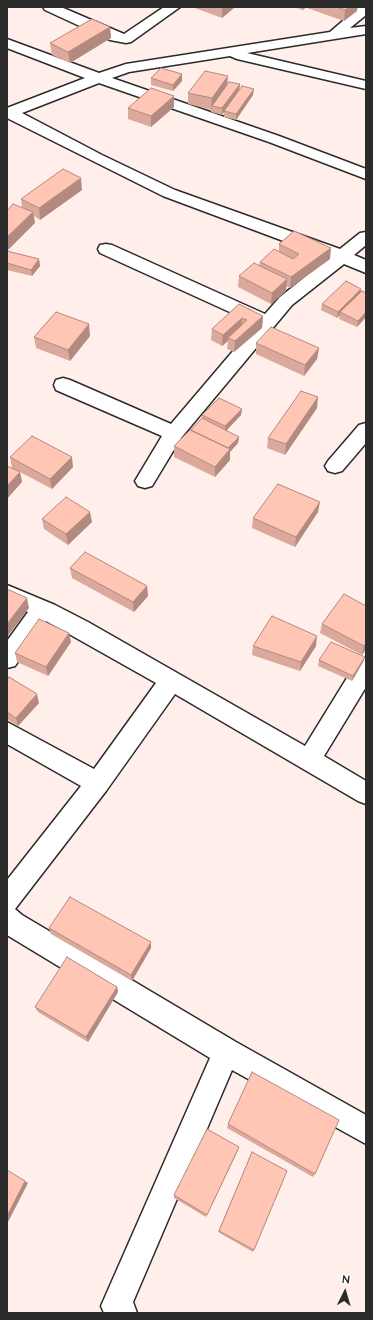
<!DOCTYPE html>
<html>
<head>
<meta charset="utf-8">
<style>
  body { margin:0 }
  #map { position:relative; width:373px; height:1320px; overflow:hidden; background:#ffeee9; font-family:"Architects Daughter",sans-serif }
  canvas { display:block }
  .frame { position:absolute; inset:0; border:8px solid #2b2b2b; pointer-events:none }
  .north { position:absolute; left:325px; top:1272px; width:40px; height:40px; -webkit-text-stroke:3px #fff; paint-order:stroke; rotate:5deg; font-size:11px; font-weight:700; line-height:16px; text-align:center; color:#2b2b2b }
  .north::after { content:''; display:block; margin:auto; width:14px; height:18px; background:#2b2b2b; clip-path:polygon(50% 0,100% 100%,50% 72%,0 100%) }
</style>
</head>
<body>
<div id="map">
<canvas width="373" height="1320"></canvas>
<div class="frame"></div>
<div class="north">N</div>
</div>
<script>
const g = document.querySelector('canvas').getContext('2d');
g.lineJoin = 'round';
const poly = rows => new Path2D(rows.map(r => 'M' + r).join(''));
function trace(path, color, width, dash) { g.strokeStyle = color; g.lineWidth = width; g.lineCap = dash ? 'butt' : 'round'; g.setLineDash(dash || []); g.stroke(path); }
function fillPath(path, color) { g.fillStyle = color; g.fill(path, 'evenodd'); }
const minor = poly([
  [43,7,61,7,124,34,164,7,180,7,131,42,126,43,110,40,45,10,43,7],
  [359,7,366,7,366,15,350,28,366,26,366,34,247,53,366,81,366,89,237,59,230,56,129,72,112,78,279,136,366,169,366,179,269,142,99,83,22,113,102,155,175,190,340,249,360,233,366,232,366,245,354,255,366,260,366,273,344,264,292,305,181,438,152,486,145,488,138,486,135,481,162,436,56,390,54,385,56,380,63,378,70,380,171,424,256,324,100,253,98,249,100,245,106,244,112,245,265,314,280,297,329,258,163,196,7,118,7,108,85,78,7,48,7,39,99,73,126,64,330,32,359,7],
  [366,423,366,443,342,471,335,473,328,471,325,466,328,461,359,425,366,423],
  [7,585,55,605,88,622,305,746,358,660,366,658,366,687,324,756,366,781,366,804,358,801,175,694,106,791,15,909,22,915,236,1042,366,1115,366,1144,232,1070,133,1302,137,1313,104,1313,101,1306,210,1058,7,935,7,880,81,786,7,744,7,722,94,769,156,683,46,621,15,666,7,668,7,641,28,612,7,603,7,585]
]);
trace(minor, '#2b2b2b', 3);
fillPath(minor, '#fff');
fillPath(poly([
  [192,7,235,7,222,18],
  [294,7,306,7,303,10],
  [307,7,357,7,357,11,344,21,307,8],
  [110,27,111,38,70,63,52,55,50,43],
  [182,74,182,81,173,91,151,85,151,78],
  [227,84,240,84,239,89,253,95,236,120,224,117,224,112,222,115,211,112,211,110,188,104,188,93],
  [174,96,174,107,151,127,128,119,128,108],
  [82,190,40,220,34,216,35,223,22,208,21,199],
  [279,244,330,259,290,288,286,286,286,291,271,304,238,287,239,276,259,266,260,262,279,252],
  [7,251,39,259,40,266,32,276,7,270],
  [361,289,361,292,366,293,366,317,357,327,339,319,340,315,337,318,321,310,322,304],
  [239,304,263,316,262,328,234,352,227,349,228,341,222,346,211,340,212,329],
  [90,336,70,361,36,348,34,337],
  [256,343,319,348,317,359,304,376,256,354],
  [317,408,285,455,267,448,268,438],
  [242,409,241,415,226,431,239,437,238,443,230,452,230,460,215,477,174,457,174,446,202,419,202,415],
  [10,457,73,467,52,489,20,472,22,482,12,468],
  [318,512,295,547,252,528,253,518],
  [42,519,92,522,68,545,44,529],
  [70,568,147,586,148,596,134,612,72,578],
  [366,606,366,649,362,655,320,633,322,624],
  [71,642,48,676,17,662,15,653],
  [253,646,316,646,300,671,252,655],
  [365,657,363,662,352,681,318,666,319,660],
  [7,680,39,703,18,726,7,719],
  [49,928,151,948,132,981,51,934],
  [117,987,118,992,88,1042,38,1012,35,1007],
  [228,1124,315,1174,313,1177,227,1128],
  [238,1150,206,1217,174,1198,174,1195],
  [252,1152,254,1250,253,1252,218,1232]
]), '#dba99c');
fillPath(poly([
  [222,7,235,7,222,18],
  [303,7,306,7,303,10],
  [349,7,357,7,357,11,344,21,345,10],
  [110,27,111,38,70,63,68,52],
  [182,74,182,81,173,91,173,85],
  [228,76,227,87,212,106,211,110,212,98],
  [240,84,239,91,224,111,224,112,222,115,222,108],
  [254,89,253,95,236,120,236,114],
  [174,96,174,107,151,127,151,116],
  [81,178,82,190,40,220,39,208],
  [33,212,35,223,7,251,7,237],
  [331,248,330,259,290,288,291,277],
  [39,259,40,266,32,276,31,270],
  [287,279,286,291,271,304,272,293],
  [361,289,360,295,340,312,340,315,337,318,338,312],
  [366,312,366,317,357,327,358,321],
  [263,316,262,328,234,352,235,341],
  [242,318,241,329,228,338,228,341,222,346,223,335],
  [89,324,90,336,70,361,68,350],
  [319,348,317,359,304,376,305,365],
  [318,397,317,408,285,455,286,444],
  [242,409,241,415,225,432,225,426],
  [239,437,238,443,230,452,230,460,215,477,215,467,226,450],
  [72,457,73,467,52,489,50,479],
  [20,472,22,482,7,499,7,486],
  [320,502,318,512,295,547,296,537],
  [90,512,92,522,68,545,66,534],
  [147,586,148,596,134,612,133,602],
  [27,598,29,608,7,637,7,624],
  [69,633,71,642,48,676,46,667],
  [317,636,316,646,300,671,301,662],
  [366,643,366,649,362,655,364,646],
  [365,657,363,662,352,681,353,676],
  [37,694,39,703,18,726,16,718],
  [151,942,151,948,132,981,131,975],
  [117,987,118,992,88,1042,86,1037],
  [239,1147,238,1150,206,1217,207,1215],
  [25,1181,28,1183,7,1224,7,1216]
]), '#b28a7f');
const building = poly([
  [337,7,349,7,345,10,337,7],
  [92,19,110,27,68,52,50,43,92,19],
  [161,68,182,74,173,85,151,78,161,68],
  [205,71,228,76,212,98,188,93,205,71],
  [229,82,240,84,222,108,212,106,229,82],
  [242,86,254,89,236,114,224,111,242,86],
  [151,88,174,96,151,116,128,108,151,88],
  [63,169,81,178,39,208,21,199,63,169],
  [13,204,33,212,7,237,7,211,13,204],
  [294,231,331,248,291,277,260,262,274,249,293,259,299,254,279,244,294,231],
  [7,251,39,259,31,270,7,263,7,251],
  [254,263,287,279,272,293,239,276,254,263],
  [346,281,361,289,338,312,322,304,346,281],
  [362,291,366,293,366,312,358,321,340,312,362,291],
  [239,304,263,316,235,341,228,338,247,320,242,318,223,335,212,329,239,304],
  [56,312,89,324,68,350,34,337,56,312],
  [271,327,319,348,305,365,256,343,271,327],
  [301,391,318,397,286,444,268,438,301,391],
  [219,398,242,409,225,426,202,415,219,398],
  [202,418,239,437,228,448,191,430,202,418],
  [190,430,230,449,215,467,174,446,190,430],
  [32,436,72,457,50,479,10,457,32,436],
  [7,466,20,472,7,486,7,466],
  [278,484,320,502,296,537,253,518,278,484],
  [66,497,90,512,66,534,42,519,66,497],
  [85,552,147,586,133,602,70,568,85,552],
  [7,589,27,598,7,624,7,589],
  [344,594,366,606,366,643,364,646,322,624,344,594],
  [272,616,317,636,301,662,253,646,272,616],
  [39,619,69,633,46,667,15,653,39,619],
  [331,642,365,657,353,676,319,660,331,642],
  [9,677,37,694,16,718,7,712,7,680,9,677],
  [70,897,151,942,131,975,49,928,70,897],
  [67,957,117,987,86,1037,35,1007,67,957],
  [252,1072,339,1120,315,1174,228,1124,252,1072],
  [207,1129,239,1147,207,1215,174,1195,207,1129],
  [252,1152,287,1171,254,1250,219,1231,252,1152],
  [7,1170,25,1181,7,1216,7,1170]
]);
fillPath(building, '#ffc5b5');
trace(building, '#b28a7f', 1);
</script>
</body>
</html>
